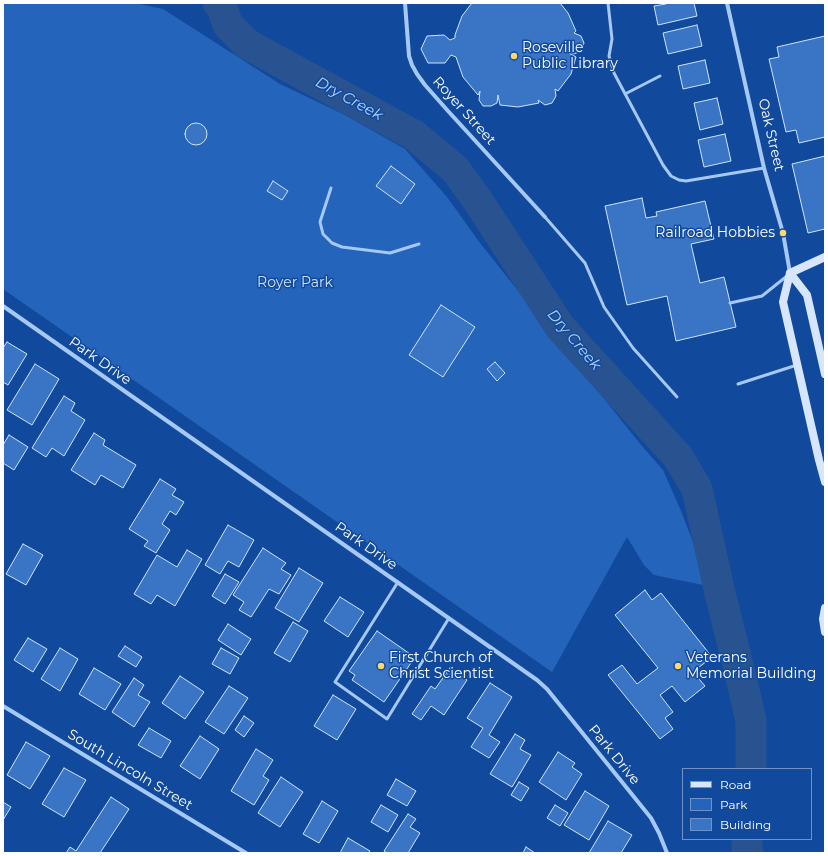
<!DOCTYPE html>
<html>
<head>
<meta charset="utf-8">
<style>
  body { margin:0 }
  #map { position:relative; width:828px; height:856px; overflow:hidden; background:#114a9d; font-family:Montserrat,sans-serif }
  canvas { display:block }
  .frame { position:absolute; inset:0; border:4px solid #fff; pointer-events:none }
  .legend { position:absolute; left:682px; top:768px; width:130px; height:72px; box-sizing:border-box; background:#114a9d; border:1px solid #7092c4; margin:0; padding:5px 7px; list-style:none; font-size:12px; color:#fff }
  .legend li { display:flex; align-items:center; gap:8px; height:20px }
  .legend b { width:20px; border:1px solid #7092c4 }
</style>
</head>
<body>
<div id="map">
<canvas width="828" height="856"></canvas>
<div class="frame"></div>
<ul class="legend">
<li><b style="height:5px;background:#d7e6fd"></b>Road</li>
<li><b style="height:11px;background:#2464bb"></b>Park</li>
<li><b style="height:11px;background:#3a74c4"></b>Building</li>
</ul>
</div>
<script>
const g = document.querySelector('canvas').getContext('2d');
g.lineJoin = 'round';
function fillPath(path, color) { g.fillStyle = color; g.fill(path, 'evenodd'); }
const poly = rows => new Path2D(rows.map(r => 'M' + r).join(''));
function trace(path, color, width, dash) { g.strokeStyle = color; g.lineWidth = width; g.lineCap = dash ? 'butt' : 'round'; g.setLineDash(dash || []); g.stroke(path); }
function write(font, color, halo, rows, align = 'center') {
  g.font = font + ' Montserrat,sans-serif'; g.lineWidth = 3; g.setLineDash([]); g.textBaseline = 'middle'; g.strokeStyle = halo; g.fillStyle = color; for (const [text, x, y, turn = 0] of rows) {
    g.save(); g.translate(x, y); g.rotate((+turn || 0) * Math.PI / 180); g.textAlign = isNaN(turn) ? turn : align; if (halo) g.strokeText(text, 0, 0); g.fillText(text, 0, 0); g.restore();
  }
}
fillPath(poly([
  [3,3,135,3,163,9,280,84,343,114,405,149,447,197,480,243,641,445,663,470,681,511,706,576,703,585,654,575,644,565,627,537,552,672,3,289]
]), '#2464bb');
trace(poly([
  [218,3,221,5,228,25,247,44,414,135,455,169,478,201,560,327,678,457,697,489,719,589,740,673,751,721,751,769],
  [747,839,747,849,748,853]
]), '#285390', 31);
const building = poly([
  [472,3,560,3,568,13,576,31,574,33,581,36,584,43,581,51,574,54,568,51,569,53,576,57,571,74,558,91,555,89,556,96,552,103,545,105,538,100,539,103,518,107,500,105,498,95,497,103,491,106,483,106,479,100,480,91,478,95,463,77,456,57,451,55,445,63,428,63,421,49,427,36,444,35,450,40,455,38,455,35,462,16,472,3],
  [665,3,694,3,697,16,658,25,654,6,666,4,665,3],
  [697,25,702,46,668,54,663,33,697,25],
  [825,36,825,137,799,143,796,130,786,132,769,59,779,57,777,47,825,36],
  [705,60,710,83,683,89,678,66,705,60],
  [717,98,723,124,700,130,694,103,717,98],
  '185 134a11 11 0 1 1 22 0a11 11 0 1 1-22 0Z',
  [725,134,731,161,704,167,698,140,725,134],
  [825,156,825,229,808,233,792,164,825,156],
  [391,166,415,184,401,204,376,186,391,166],
  [273,181,288,191,282,200,267,191,273,181],
  [642,198,646,218,657,216,656,212,705,201,714,239,691,244,700,283,724,277,736,327,676,341,667,296,627,305,605,206,642,198],
  [441,305,475,327,443,377,409,355,441,305],
  [7,342,27,354,8,385,3,382,3,348,7,342],
  [495,362,505,373,497,381,487,369,495,362],
  [35,364,59,379,32,425,7,410,35,364],
  [64,396,75,403,71,411,85,420,64,456,52,448,46,457,32,448,64,396],
  [94,433,105,440,103,445,136,465,123,488,101,475,95,485,71,470,94,433],
  [9,435,28,447,14,470,3,463,3,445,9,435],
  [160,479,176,489,172,495,184,502,176,515,170,511,162,524,170,530,156,553,144,546,148,541,129,529,160,479],
  [228,525,254,540,239,567,228,561,220,574,205,565,228,525],
  [23,544,43,555,26,585,6,574,23,544],
  [263,548,286,563,281,569,291,575,279,594,269,589,251,617,239,610,244,602,233,595,263,548],
  [187,550,202,559,175,606,157,595,151,604,134,594,157,555,177,567,187,550],
  [299,568,323,583,299,622,275,608,299,568],
  [225,574,239,582,225,604,212,596,225,574],
  [645,590,652,600,661,593,712,657,693,672,705,686,685,702,672,686,660,695,673,712,665,718,673,729,660,739,608,675,622,665,637,684,658,668,615,615,645,590],
  [340,597,364,612,348,637,324,621,340,597],
  [293,622,308,631,290,662,274,653,293,622],
  [228,624,251,639,241,655,218,640,228,624],
  [377,631,413,656,411,658,413,660,384,702,352,680,355,675,349,671,377,631],
  [28,638,47,649,33,672,14,660,28,638],
  [125,646,142,657,136,667,118,656,125,646],
  [60,648,78,659,60,691,41,679,60,648],
  [221,648,239,658,230,674,212,664,221,648],
  [94,668,121,684,105,710,79,694,94,668],
  [450,668,467,680,444,715,431,706,421,720,412,714,431,686,435,689,450,668],
  [180,676,204,692,185,719,162,703,180,676],
  [134,678,144,685,138,695,150,702,134,727,112,712,134,678],
  [490,683,512,697,489,735,500,742,489,758,471,747,483,728,467,718,490,683],
  [229,686,248,698,224,734,205,722,229,686],
  [333,695,356,709,337,740,314,726,333,695],
  [244,716,254,723,244,737,235,730,244,716],
  [149,728,171,741,161,758,138,745,149,728],
  [515,734,525,740,520,749,531,755,512,787,490,774,515,734],
  [200,736,219,749,200,779,180,766,200,736],
  [26,742,50,756,30,789,7,775,26,742],
  [256,749,273,760,263,776,269,780,254,805,231,791,256,749],
  [558,752,575,763,572,767,582,774,566,800,539,782,558,752],
  [64,768,86,780,64,817,42,804,64,768],
  [281,777,303,792,280,827,258,813,281,777],
  [396,779,416,791,407,806,387,795,396,779],
  [519,782,529,788,521,801,511,795,519,782],
  [585,791,609,806,589,840,564,825,585,791],
  [111,797,129,809,100,853,66,853,70,847,76,851,111,797],
  [322,801,338,811,319,843,303,834,322,801],
  [3,802,11,807,3,820,3,802],
  [381,805,398,815,388,832,371,822,381,805],
  [555,805,568,813,560,826,547,818,555,805],
  [408,814,416,819,410,827,420,833,408,853,387,853,384,851,408,814],
  [608,821,632,835,621,853,589,853,608,821],
  [348,838,370,851,368,853,340,853,348,838],
  [526,847,535,853,523,853,526,847]
]);
fillPath(building, '#3a74c4');
trace(building, '#cfe3fe', 1);
trace(poly([
  [608,3,612,39,609,56,614,73,663,165,671,176,679,180,686,181,764,168],
  [625,94,660,76],
  [331,188,320,222,323,234,332,243,342,247,390,253,419,244],
  [545,217,585,263,604,307,633,348,677,397],
  [730,303,762,296,787,276],
  [738,384,797,365],
  [398,582,335,682,387,719,449,618]
]), '#a6c8f5', 3);
trace(poly([
  [405,3,409,56,412,65,417,74,425,85,448,111,545,217],
  [727,3,764,168,783,233,790,273],
  [3,306,537,680,547,689,651,818,659,833,667,853],
  [3,706,246,853]
]), '#a6c8f5', 4);
trace(poly([
  [790,273,783,302,819,460,825,482],
  [790,273,807,295,825,374],
  [790,273,825,257],
  [825,608,823,619,825,632]
]), '#d7e6fd', 8);
for (const [x, y, r, color] of [
  [514,56,4,"#ffd86a"],
  [783,233,4,"#ffd86a"],
  [381,666,4,"#ffd86a"],
  [678,666,4,"#ffd86a"]
]) { const dot = new Path2D(); dot.arc(x, y, r, 0, 2 * Math.PI); g.fillStyle = color; g.fill(dot); trace(dot, '#114a9d', 1.5); }
write('14px', '#fff', '#114a9d', [
  ["Roseville",522,48],
  ["Public Library",522,64],
  ["Railroad Hobbies",775,233,"right"],
  ["First Church of",389,658],
  ["Christ Scientist",389,674],
  ["Veterans",686,658],
  ["Memorial Building",686,674]
], 'left');
write('14px', '#fff', '#114a9d', [
  ["Royer Street",464,111,48],
  ["Oak Street",771,135,77],
  ["Park Drive",100,361,35],
  ["Park Drive",366,546,35],
  ["Park Drive",614,755,51],
  ["South Lincoln Street",130,770,31]
]);
write('14px', '#cfe3fe', '#114a9d', [
  ["Royer Park",295,283]
]);
write('italic 15px', '#b3d2fb', '#114a9d', [
  ["Dry Creek",349,99,29],
  ["Dry Creek",574,340,50]
]);
</script>
</body>
</html>
